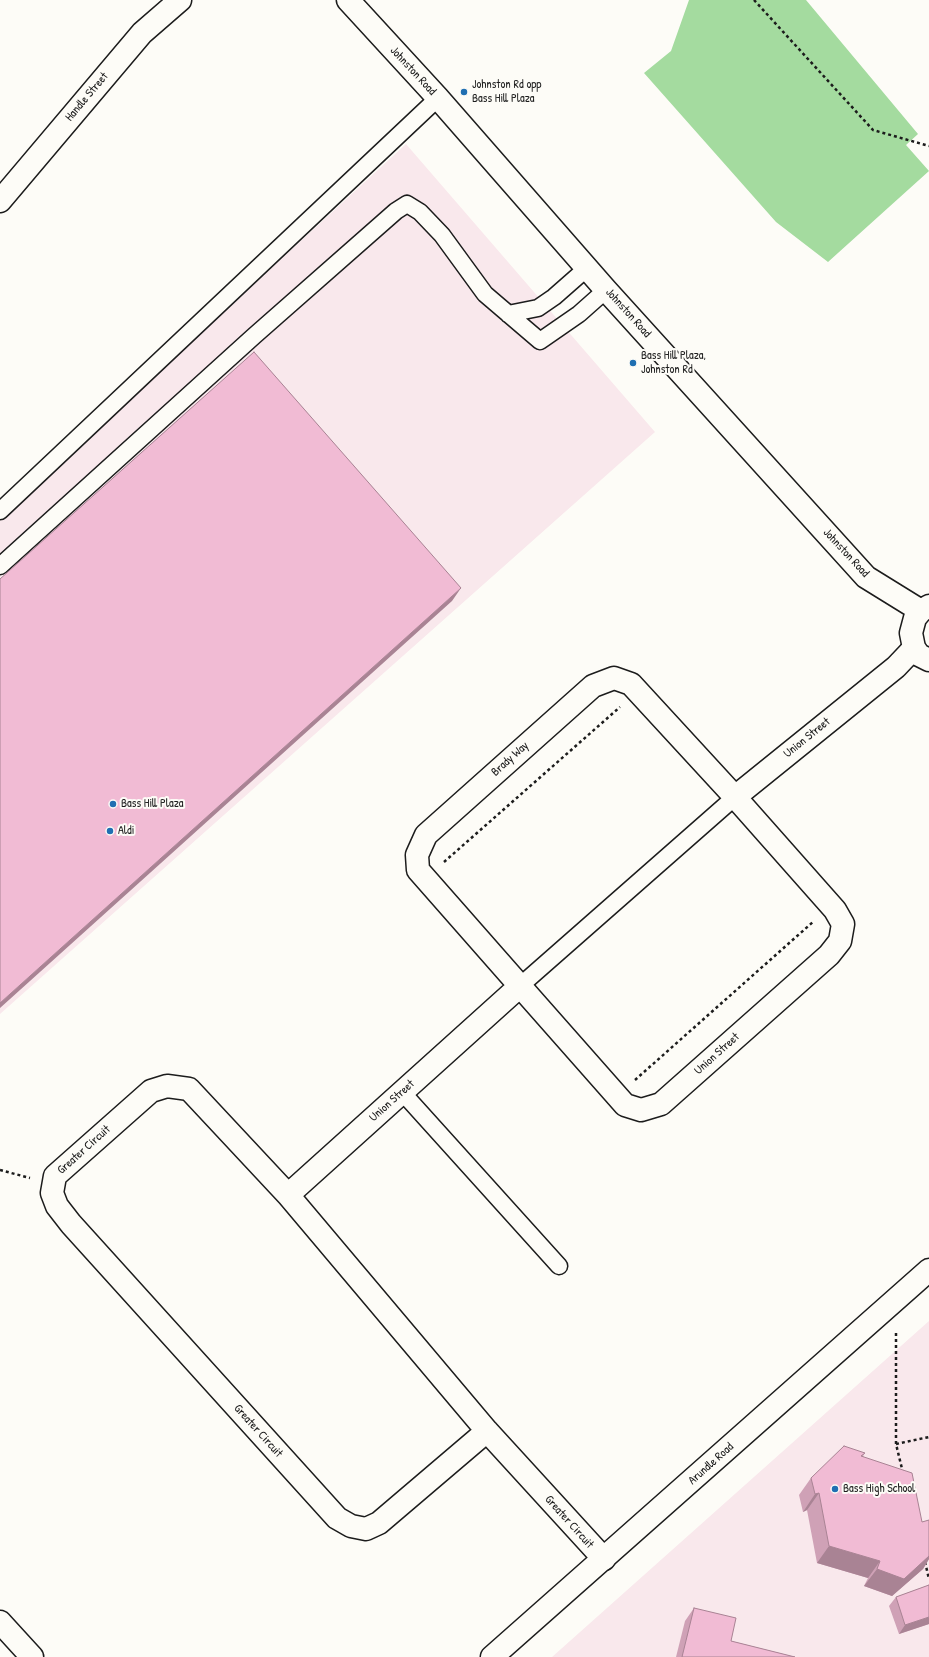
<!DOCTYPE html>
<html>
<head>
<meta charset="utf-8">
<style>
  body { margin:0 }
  canvas { display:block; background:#fdfcf7 }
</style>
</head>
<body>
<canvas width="929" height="1657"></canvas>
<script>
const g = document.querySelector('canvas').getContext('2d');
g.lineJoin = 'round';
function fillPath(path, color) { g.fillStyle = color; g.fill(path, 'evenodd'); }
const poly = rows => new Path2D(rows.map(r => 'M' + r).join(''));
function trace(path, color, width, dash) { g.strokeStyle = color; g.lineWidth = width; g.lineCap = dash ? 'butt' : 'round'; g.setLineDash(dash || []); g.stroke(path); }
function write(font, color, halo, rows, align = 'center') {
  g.font = font + ' "Patrick Hand",sans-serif'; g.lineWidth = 4; g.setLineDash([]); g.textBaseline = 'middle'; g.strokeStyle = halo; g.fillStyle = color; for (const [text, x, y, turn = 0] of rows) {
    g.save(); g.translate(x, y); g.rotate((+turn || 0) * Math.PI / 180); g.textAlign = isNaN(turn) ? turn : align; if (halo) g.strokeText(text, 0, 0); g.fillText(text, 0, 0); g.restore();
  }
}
fillPath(poly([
  [406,144,655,432,0,1014,0,518],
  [929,1321,929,1657,552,1657]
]), '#f9e8ec');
fillPath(poly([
  [689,0,806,0,918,134,906,145,929,171,828,262,776,222,644,73,671,51]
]), '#a4db9f');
const service = poly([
  [508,314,538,308,554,297,587,268],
  [0,511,438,98],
  [0,566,254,336,396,211,407,204,420,212,442,235,485,294,540,341,579,314,606,290],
  [520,986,735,797],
  [402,1092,559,1266]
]);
const minor = poly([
  [0,201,142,33,180,0],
  [735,797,896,667,914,648],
  [288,1195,520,986,625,1105,641,1110,661,1104,829,955,840,941,843,924,835,910,735,797,631,684,614,678,593,686,426,835,417,855,418,870,520,986],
  [487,1431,379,1523,366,1529,351,1526,337,1518,71,1224,57,1206,52,1193,55,1176,151,1091,167,1086,189,1089,288,1195,487,1431,604,1559],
  [0,1622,32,1657]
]);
const tertiary = poly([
  [348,0,438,98,606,290,866,577,921,611],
  [929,606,921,611,915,618,911,633,914,648,919,655,929,660],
  [492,1657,929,1270]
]);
trace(service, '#1c1c1c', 19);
trace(minor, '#1c1c1c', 25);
trace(tertiary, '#1c1c1c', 25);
trace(poly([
  [754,0,873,130,929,146],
  [444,862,620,707],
  [635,1080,814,921],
  [0,1170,30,1178],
  [896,1333,896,1444,903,1473],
  [896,1444,929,1437],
  [925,1562,929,1579]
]), '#1c1c1c', 2.5, [3, 3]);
trace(service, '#fdfcf7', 16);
trace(minor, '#fdfcf7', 22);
trace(tertiary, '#fdfcf7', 22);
fillPath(poly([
  [865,1453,863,1456,922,1522,929,1520,929,1559,923,1569,892,1596,864,1586,868,1578,817,1563,807,1510,803,1512,799,1495,811,1478],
  [929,1585,929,1624,899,1634,889,1606,896,1597],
  [694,1608,731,1641,795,1657,676,1657,685,1621]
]), '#cfa1b6');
fillPath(poly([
  [461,588,452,601,0,1008,0,1003],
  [819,1493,807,1510,803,1512,815,1494],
  [829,1546,880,1561,868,1578,817,1563],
  [929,1556,929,1559,923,1569,892,1596,864,1586,877,1569],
  [929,1617,929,1624,899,1634,905,1625]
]), '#a98394');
const building = poly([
  [254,352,461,588,0,1003,0,579,254,352],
  [844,1446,865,1453,861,1456,912,1473,922,1522,929,1520,929,1556,904,1579,877,1569,880,1561,829,1546,819,1493,815,1494,811,1478,844,1446],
  [929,1585,929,1617,905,1625,896,1597,929,1585],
  [694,1608,736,1618,731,1641,795,1657,682,1657,694,1608]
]);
fillPath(building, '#f1bbd4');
trace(building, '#a98394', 1);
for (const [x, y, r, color] of [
  [464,92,4,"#1f6fb2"],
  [633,363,4,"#1f6fb2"],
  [113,804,4,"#1f6fb2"],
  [110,831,4,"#1f6fb2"],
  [835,1489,4,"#1f6fb2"]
]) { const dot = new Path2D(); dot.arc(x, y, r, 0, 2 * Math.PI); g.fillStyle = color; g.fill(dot); trace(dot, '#fdfcf7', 1.5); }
write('12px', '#1c1c1c', '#fdfcf7', [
  ["Johnston Road",413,71,47],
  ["Handle Street",87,97,-50],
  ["Johnston Road",628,313,48],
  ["Johnston Road",846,553,47],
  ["Union Street",807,738,-39],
  ["Brady Way",510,759,-42],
  ["Union Street",717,1054,-42],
  ["Union Street",392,1101,-42],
  ["Greater Circuit",84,1150,-42],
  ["Greater Circuit",258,1431,48],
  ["Arundle Road",711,1464,-42],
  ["Greater Circuit",569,1522,48]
]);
write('12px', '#1c1c1c', '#fdfcf7', [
  ["Johnston Rd opp",472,85],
  ["Bass Hill Plaza",472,99],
  ["Bass Hill Plaza,",641,356],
  ["Johnston Rd",641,370],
  ["Bass Hill Plaza",121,804],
  ["Aldi",118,831],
  ["Bass High School",843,1489]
], 'left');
</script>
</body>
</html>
